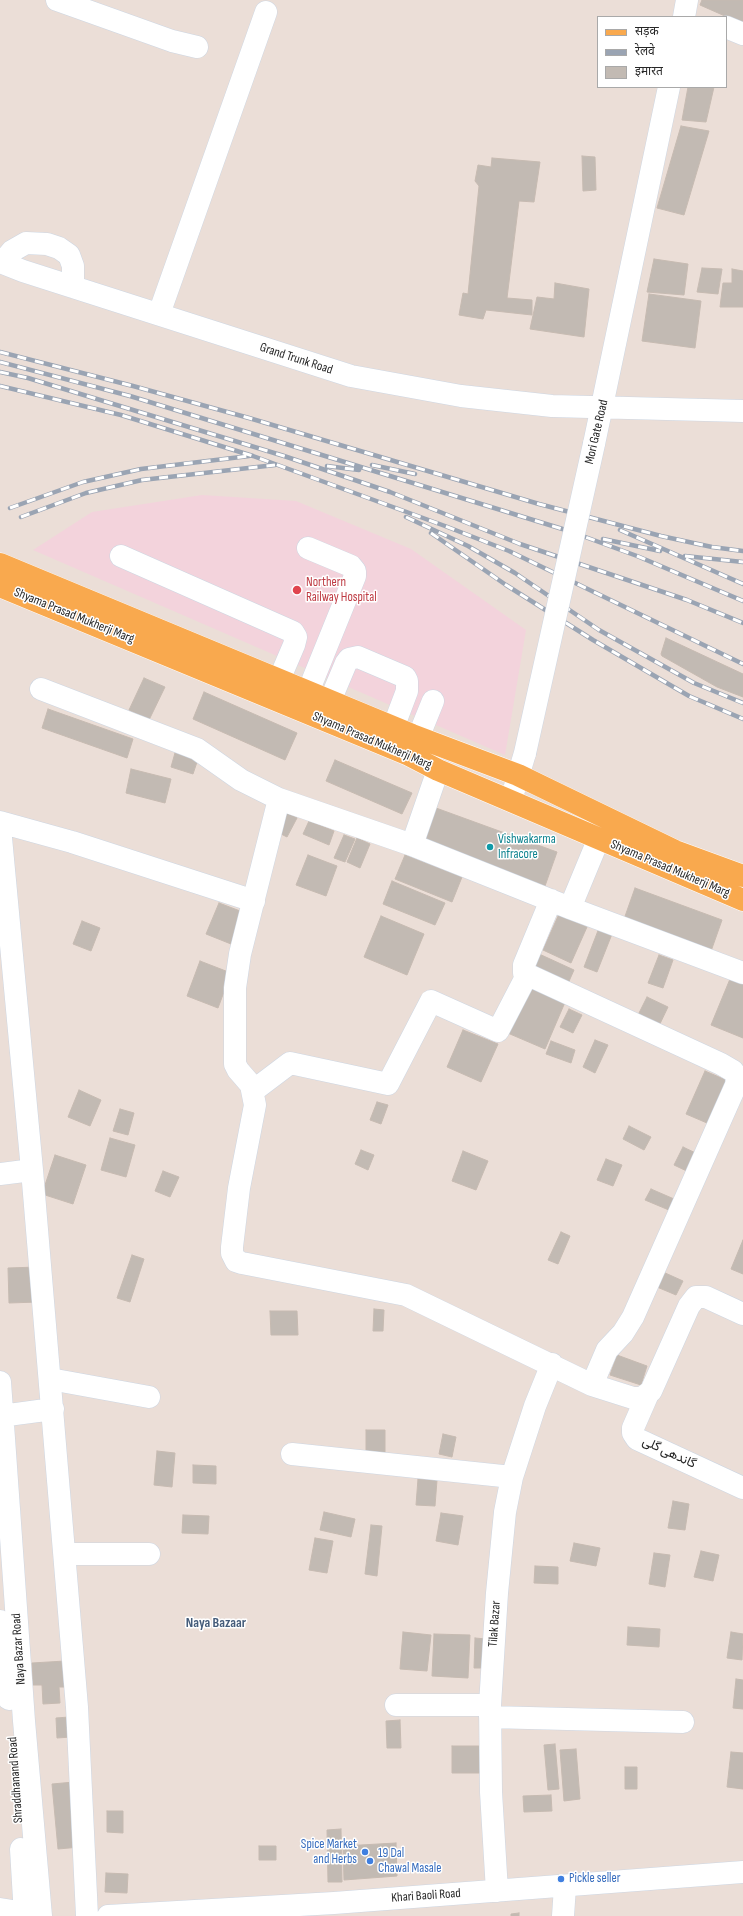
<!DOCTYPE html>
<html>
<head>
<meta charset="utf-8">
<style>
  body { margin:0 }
  #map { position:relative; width:743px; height:1916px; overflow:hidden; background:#ebded7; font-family:"Sofia Sans Condensed","Noto Sans Devanagari",sans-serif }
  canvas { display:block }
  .legend { position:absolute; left:597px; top:16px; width:130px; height:72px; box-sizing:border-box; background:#fff; border:1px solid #a9a9a9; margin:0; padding:5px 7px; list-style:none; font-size:12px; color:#272727 }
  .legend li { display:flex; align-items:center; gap:8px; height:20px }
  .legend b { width:20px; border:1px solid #a9a9a9 }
</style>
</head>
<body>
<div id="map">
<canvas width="743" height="1916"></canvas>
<ul class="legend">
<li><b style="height:5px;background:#f9a94e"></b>सड़क</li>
<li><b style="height:5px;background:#9aa4b3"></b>रेलवे</li>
<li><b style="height:11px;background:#c2bab3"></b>इमारत</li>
</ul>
</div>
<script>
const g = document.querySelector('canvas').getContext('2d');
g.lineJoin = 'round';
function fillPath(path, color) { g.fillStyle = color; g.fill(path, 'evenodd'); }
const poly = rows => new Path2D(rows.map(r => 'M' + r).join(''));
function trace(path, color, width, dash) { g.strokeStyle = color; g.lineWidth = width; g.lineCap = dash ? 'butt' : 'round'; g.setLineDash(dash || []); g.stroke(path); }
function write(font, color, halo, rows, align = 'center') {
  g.font = font + ' "Sofia Sans Condensed",Vazirmatn,sans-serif'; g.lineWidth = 3; g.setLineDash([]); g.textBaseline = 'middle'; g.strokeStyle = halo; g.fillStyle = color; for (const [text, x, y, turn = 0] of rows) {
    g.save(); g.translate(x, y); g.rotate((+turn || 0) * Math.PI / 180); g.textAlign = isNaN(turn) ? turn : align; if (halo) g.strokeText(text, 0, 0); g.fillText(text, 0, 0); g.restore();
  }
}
fillPath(poly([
  [202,495,296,501,411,549,526,630,505,755,33,550,92,512]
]), '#f3d3dc');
const building = poly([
  [702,0,743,0,743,24,700,5,702,0],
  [688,87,714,87,706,122,682,120,688,87],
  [681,126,709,131,684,215,657,208,681,126],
  [582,156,595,157,596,190,583,191,582,156],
  [492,158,540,162,534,202,519,201,507,298,532,300,532,315,486,310,483,319,459,315,463,293,468,294,479,186,475,181,478,165,491,167,492,158],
  [654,259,688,264,684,295,647,292,654,259],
  [702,268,722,269,718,294,697,292,702,268],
  [732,269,743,271,743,307,720,307,723,283,732,283,732,269],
  [555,283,589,289,584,337,530,329,537,297,554,299,555,283],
  [649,294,701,301,695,348,642,341,649,294],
  [666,638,743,674,743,697,717,687,662,656,661,654,666,638],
  [144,678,165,687,149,720,129,710,144,678],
  [204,692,297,733,285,760,193,719,204,692],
  [48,709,133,739,127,758,42,728,48,709],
  [175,753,198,759,193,774,171,767,175,753],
  [335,760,412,793,402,814,326,781,335,760],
  [131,769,171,779,165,803,126,793,131,769],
  [436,808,557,852,545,886,423,842,436,808],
  [285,812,297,818,287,837,275,831,285,812],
  [309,821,334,831,329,845,303,834,309,821],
  [344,835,355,839,345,862,334,858,344,835],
  [357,838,370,844,360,868,347,862,357,838],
  [308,855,337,866,326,896,296,885,308,855],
  [405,855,462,877,452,902,395,879,405,855],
  [392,881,445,903,435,925,383,904,392,881],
  [635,888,722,920,710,954,623,922,635,888],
  [219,903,248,914,236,946,206,934,219,903],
  [559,914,587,927,571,963,543,950,559,914],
  [381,916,424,934,407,975,364,957,381,916],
  [82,921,100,928,91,951,73,944,82,921],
  [599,928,612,934,597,972,584,967,599,928],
  [537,953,574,970,566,988,530,970,537,953],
  [659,955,673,960,663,988,648,983,659,955],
  [200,961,231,973,218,1008,187,996,200,961],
  [730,979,743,984,743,1038,711,1025,730,979],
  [525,983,566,1000,545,1049,503,1031,525,983],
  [647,997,668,1007,657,1030,636,1019,647,997],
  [569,1009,582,1015,573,1033,560,1027,569,1009],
  [463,1030,498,1044,481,1082,447,1067,463,1030],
  [595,1040,608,1045,595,1073,583,1067,595,1040],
  [551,1041,575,1050,571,1063,546,1054,551,1041],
  [705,1071,733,1083,714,1126,686,1114,705,1071],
  [79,1090,101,1100,90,1126,68,1117,79,1090],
  [377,1102,388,1105,381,1124,370,1120,377,1102],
  [120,1109,134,1113,128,1135,113,1131,120,1109],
  [629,1126,651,1137,644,1150,623,1139,629,1126],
  [110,1138,135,1145,126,1177,101,1170,110,1138],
  [683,1147,702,1156,693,1174,674,1165,683,1147],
  [361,1150,374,1155,368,1170,355,1164,361,1150],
  [463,1151,488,1161,476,1190,452,1181,463,1151],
  [55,1155,86,1165,73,1204,42,1194,55,1155],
  [606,1159,622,1165,613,1186,597,1180,606,1159],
  [163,1171,179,1177,170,1197,155,1191,163,1171],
  [651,1189,681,1202,676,1213,645,1200,651,1189],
  [561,1232,570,1236,558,1264,548,1260,561,1232],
  [743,1240,743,1274,731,1269,743,1240],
  [132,1255,144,1259,130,1302,117,1298,132,1255],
  [37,1267,38,1302,9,1303,8,1268,37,1267],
  [663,1272,683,1281,676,1295,657,1287,663,1272],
  [374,1309,384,1310,383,1331,373,1331,374,1309],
  [270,1311,297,1311,298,1335,271,1335,270,1311],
  [617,1355,647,1366,641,1385,610,1375,617,1355],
  [366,1430,385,1430,385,1454,366,1454,366,1430],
  [443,1434,456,1437,452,1457,439,1454,443,1434],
  [157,1451,175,1453,172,1487,154,1485,157,1451],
  [193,1465,216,1466,216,1484,193,1483,193,1465],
  [418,1479,437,1480,435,1506,416,1505,418,1479],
  [673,1501,689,1504,685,1530,668,1528,673,1501],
  [324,1512,355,1519,351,1537,320,1530,324,1512],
  [441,1513,463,1516,458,1545,436,1541,441,1513],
  [183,1515,209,1516,208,1534,182,1533,183,1515],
  [371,1525,382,1526,377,1576,365,1574,371,1525],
  [315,1538,333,1541,327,1573,309,1570,315,1538],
  [574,1543,600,1548,596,1566,570,1561,574,1543],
  [701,1551,719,1555,713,1581,694,1577,701,1551],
  [654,1553,670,1555,665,1587,649,1584,654,1553],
  [535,1566,558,1567,558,1584,534,1583,535,1566],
  [628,1627,660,1629,659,1647,627,1645,628,1627],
  [403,1632,431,1635,427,1671,400,1669,403,1632],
  [731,1632,743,1634,742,1660,727,1658,731,1632],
  [434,1634,470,1635,468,1678,432,1676,434,1634],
  [475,1638,486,1639,485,1668,474,1668,475,1638],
  [65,1661,67,1687,59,1687,60,1703,43,1704,42,1685,33,1685,32,1663,65,1661],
  [736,1679,743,1680,743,1709,733,1708,736,1679],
  [69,1717,71,1737,57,1738,56,1718,69,1717],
  [400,1720,401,1748,387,1748,386,1721,400,1720],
  [555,1744,559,1789,548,1790,544,1745,555,1744],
  [452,1746,484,1746,484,1773,452,1773,452,1746],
  [576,1749,580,1799,564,1801,560,1750,576,1749],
  [731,1752,743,1753,743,1789,727,1787,731,1752],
  [625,1767,637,1767,637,1789,625,1789,625,1767],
  [74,1782,80,1847,58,1849,52,1784,74,1782],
  [551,1795,552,1811,524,1812,523,1796,551,1795],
  [107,1811,123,1811,123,1833,107,1832,107,1811],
  [341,1829,342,1882,328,1882,327,1830,341,1829],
  [396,1843,397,1876,344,1880,343,1846,396,1843],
  [259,1846,276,1846,276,1860,259,1860,259,1846],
  [106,1873,128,1874,127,1893,105,1892,106,1873],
  [519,1913,519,1916,511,1916,511,1914,519,1913]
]);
fillPath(building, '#c2bab3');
trace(building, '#c6bab1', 1);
const minor = poly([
  [57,0,172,41,197,47],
  [684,17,687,0],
  [726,27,743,34],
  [0,262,23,271,351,376,461,396,552,406,743,411],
  [2,263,12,251,26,243,47,244,59,248,69,255,73,266,73,287],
  [159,314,266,12],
  [594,444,669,87],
  [308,548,351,566,355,571,355,576,308,692],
  [121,556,293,632,296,637,294,645,279,680],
  [41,689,197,749,241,780,279,799,412,845,570,908,743,973],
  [330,701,346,663,349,659,358,657,405,677,407,681,407,691,393,728],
  [418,738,433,701],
  [279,799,240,954,235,988,235,1064,238,1070,251,1085,255,1105,239,1188,232,1247,232,1253,236,1261,242,1263,406,1295,592,1385,633,1398,642,1398,651,1391,689,1306,696,1297,706,1297,743,1314],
  [511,800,525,753],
  [0,822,72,842,254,901],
  [0,827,32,1170,77,1707,87,1916],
  [412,845,438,770],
  [551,900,524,965,524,973,721,1064,733,1071,737,1077,736,1085,633,1317,623,1333,607,1350,592,1385],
  [570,908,599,838],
  [253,1091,290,1063,388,1084,431,1001,498,1031,527,975],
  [0,1174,32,1170],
  [50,1379,149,1397],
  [0,1382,24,1721,41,1916],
  [647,1396,633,1428,633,1433,637,1439,743,1488],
  [0,1416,53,1409],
  [292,1454,512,1477],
  [65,1554,149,1554],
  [0,1621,9,1699],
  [396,1705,490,1705],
  [490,1717,683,1722],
  [21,1849,25,1916],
  [497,1891,491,1792,490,1705,497,1593,505,1512,512,1477,535,1406,552,1364],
  [0,1909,38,1915],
  [108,1916,334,1903,743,1872],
  [563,1916,565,1887]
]);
const major = poly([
  [0,564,412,735,518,775,675,851,743,876],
  [0,586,407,754,438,770,743,900]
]);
trace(minor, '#cdd6e2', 23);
trace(major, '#fff', 23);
trace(minor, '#fff', 22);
trace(major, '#f9a94e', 22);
const rail = poly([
  [0,352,133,386,249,418,539,504,661,536,712,547,743,551],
  [0,362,130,396,569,531,637,556,743,601],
  [0,372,28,378,284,456,390,492,520,544,687,600,743,623],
  [0,386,121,415,253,456,445,526,509,551,743,664],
  [372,465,415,474],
  [327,466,359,470],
  [10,508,83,482,141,469,249,456],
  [21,517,86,493,142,480,275,465],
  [406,517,468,546,515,573,599,630,694,683,743,703],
  [620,530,743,584],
  [431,533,506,585,593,640,689,696,743,719],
  [603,539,660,551],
  [685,556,743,562]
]);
trace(rail, '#9aa4b3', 4.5);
trace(rail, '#fff', 3, [9]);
const minorBridge = poly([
  [525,753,594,444]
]);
trace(minorBridge, '#cdd6e2', 23, []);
trace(minorBridge, '#fff', 22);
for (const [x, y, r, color] of [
  [297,590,5,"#e0444e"],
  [490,847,4,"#0f9aa8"],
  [365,1852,4,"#3f7fe0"],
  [370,1861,4,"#3f7fe0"],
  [561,1879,4,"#3f7fe0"]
]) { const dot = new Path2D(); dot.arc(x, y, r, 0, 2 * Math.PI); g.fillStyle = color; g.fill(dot); trace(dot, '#fff', 1.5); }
write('13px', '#272727', '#fff', [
  ["Grand Trunk Road",296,359,18],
  ["Mori Gate Road",597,432,-77],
  ["Shyama Prasad Mukherji Marg",74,616,22],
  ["Shyama Prasad Mukherji Marg",372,741,23],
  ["Shyama Prasad Mukherji Marg",670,869,23],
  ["گاندھی گلی",669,1453,25],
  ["Tilak Bazar",495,1624,-86],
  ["Naya Bazar Road",19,1649,-94],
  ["Shraddhanand Road",16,1780,-94],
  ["Khari Baoli Road",426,1896,-4]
]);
write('13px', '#be3a42', '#fff', [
  ["Northern",306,583],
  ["Railway Hospital",306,598]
], 'left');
write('13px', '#0d838f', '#fff', [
  ["Vishwakarma",498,840],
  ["Infracore",498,855]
], 'left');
write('13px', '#366cbe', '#fff', [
  ["Spice Market",357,1845,"right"],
  ["and Herbs",357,1860,"right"],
  ["19 Dal",378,1854],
  ["Chawal Masale",378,1869],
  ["Pickle seller",569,1879]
], 'left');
write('bold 14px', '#455c7a', '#fff', [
  ["Naya Bazaar",216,1623]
]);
</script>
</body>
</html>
